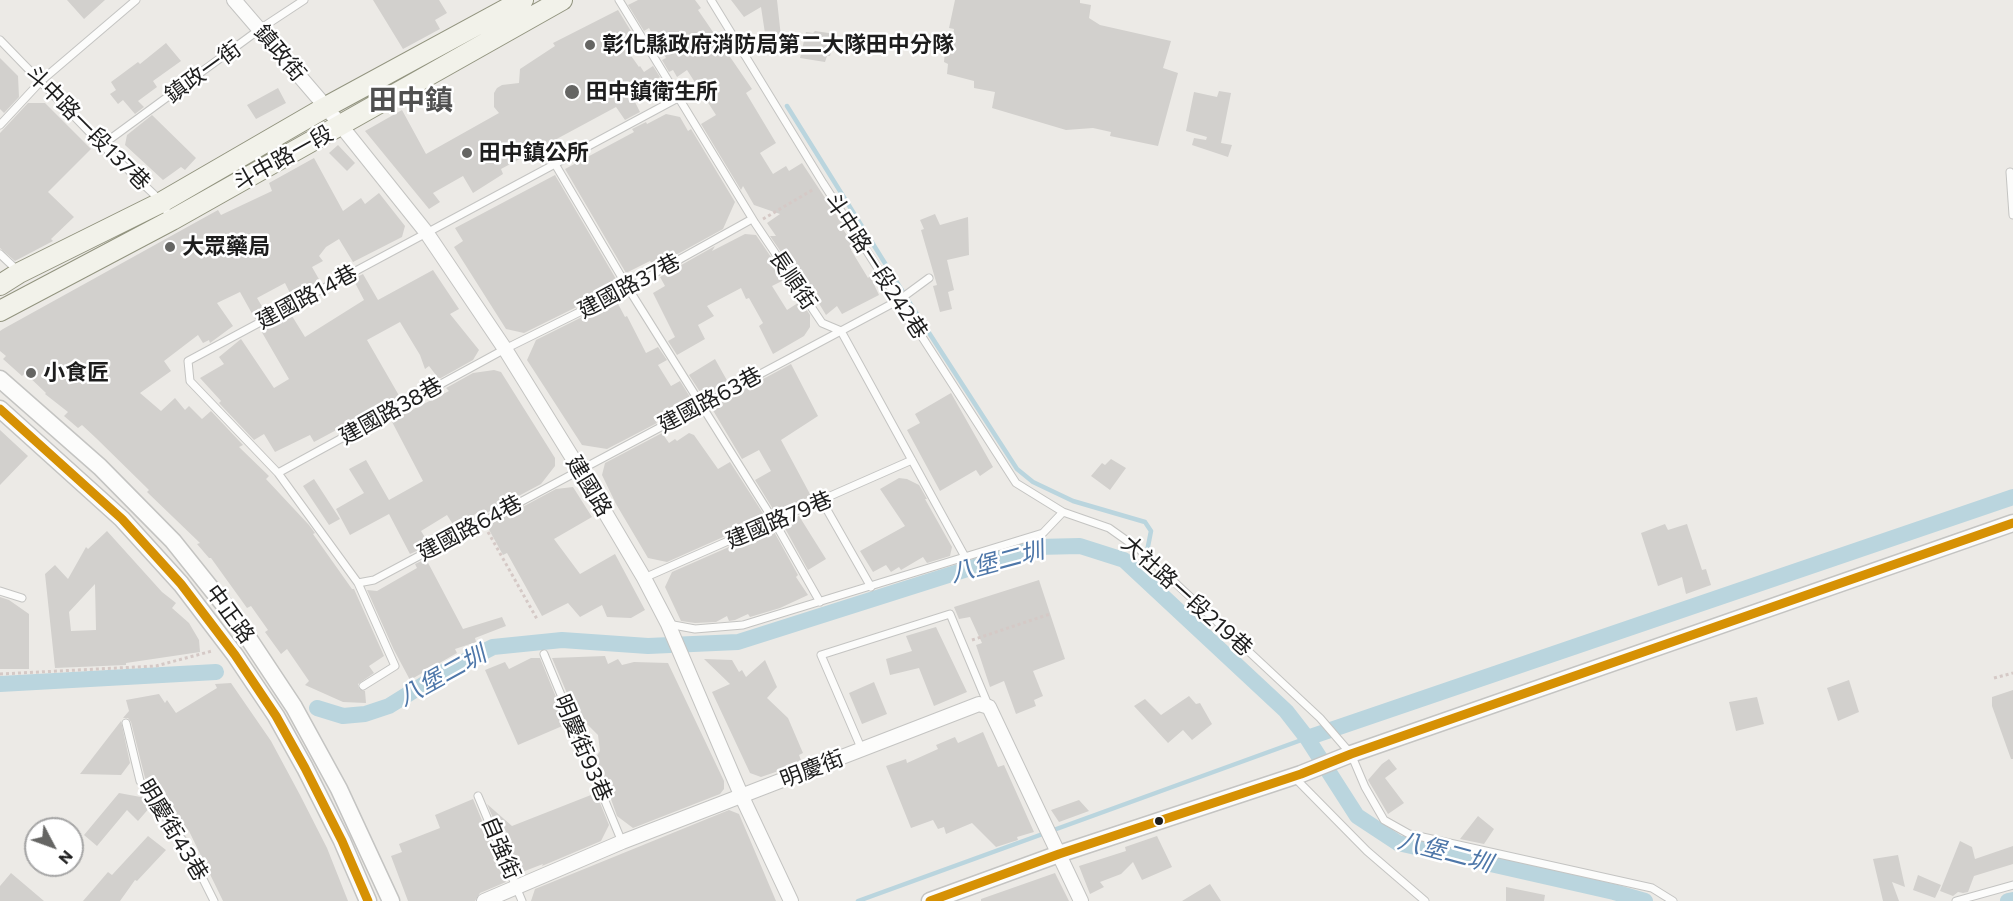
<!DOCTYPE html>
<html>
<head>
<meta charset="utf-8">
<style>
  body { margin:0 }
  #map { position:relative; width:2013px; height:901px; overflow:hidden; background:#eceae6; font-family:Commissioner,sans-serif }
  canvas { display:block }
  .north { position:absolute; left:24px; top:817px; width:60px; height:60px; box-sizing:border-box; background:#fff; border:2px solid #a5a5a5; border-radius:50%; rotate:131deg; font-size:16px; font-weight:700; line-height:24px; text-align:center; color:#1d1d1d }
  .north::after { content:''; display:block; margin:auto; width:21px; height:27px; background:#656563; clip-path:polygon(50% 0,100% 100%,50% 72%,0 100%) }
</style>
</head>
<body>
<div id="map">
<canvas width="2013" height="901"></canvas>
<div class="north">N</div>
</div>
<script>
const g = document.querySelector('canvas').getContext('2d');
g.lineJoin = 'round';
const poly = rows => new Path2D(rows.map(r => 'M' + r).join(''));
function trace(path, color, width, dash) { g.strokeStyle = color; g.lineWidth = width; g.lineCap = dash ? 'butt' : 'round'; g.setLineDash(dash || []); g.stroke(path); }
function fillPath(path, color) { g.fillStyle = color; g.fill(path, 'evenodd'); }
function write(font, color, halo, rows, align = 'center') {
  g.font = font + ' Commissioner,"Noto Sans TC",sans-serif'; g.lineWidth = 5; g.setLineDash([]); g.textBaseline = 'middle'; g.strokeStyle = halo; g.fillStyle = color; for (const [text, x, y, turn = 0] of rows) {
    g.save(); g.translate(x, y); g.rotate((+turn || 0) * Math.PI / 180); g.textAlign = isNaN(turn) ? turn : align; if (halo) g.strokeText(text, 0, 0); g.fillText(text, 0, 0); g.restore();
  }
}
trace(poly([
  [787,106,911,305,1017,469,1033,482,1073,501,1145,522,1151,531,1142,577],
  [858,901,1307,738]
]), '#bad5de', 4.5);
trace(poly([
  [0,684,216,672],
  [317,708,343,716,365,714,389,706,442,673,493,647,562,640,648,646,738,642,1037,547,1080,546,1124,560,1286,711,1307,738,1357,816,1398,843,1614,892,1645,901],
  [1307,738,2013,497],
  [2008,901,2013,900]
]), '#bad5de', 16);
fillPath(poly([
  [67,0,105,0,84,19],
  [373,0,439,0,447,13,435,20,440,29,403,49],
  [638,0,695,0,701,8,698,10,752,89,746,93,776,143,760,153,773,174,786,166,789,171,802,163,845,228,843,229,855,248,851,250,868,278,870,276,879,295,842,314,837,306,826,315,800,272,796,274,770,236,776,236,767,223,780,214,754,205,743,186,741,190,701,124,716,115,687,70,677,77,673,70,669,72,662,60,666,58,649,28,644,31,628,5],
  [731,0,777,0,781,37,766,40,761,7,744,17],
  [955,0,1080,0,1080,3,1091,5,1089,18,1100,25,1171,41,1163,68,1178,73,1158,146,1110,136,1111,132,1093,128,1066,130,992,108,995,92,974,88,974,81,947,74,948,64,944,62,945,51,951,52,954,29,949,28],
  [618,10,634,36,622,43,639,67,640,66,644,72,653,66,660,77,651,83,653,88,634,100,640,112,625,120,616,107,501,169,503,174,473,193,463,176,433,193,440,202,429,209,365,131,402,110,426,154,499,113,494,107,494,93,497,88,502,85,519,83,520,69,555,46,553,43],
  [815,31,835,34,830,56,827,56,825,62,800,58,806,32,813,33],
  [166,43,181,61,153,81,157,87,138,101,144,107,135,114,123,100,118,104,110,94,116,90,111,82,138,62,140,64],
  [0,58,18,76,19,97,4,113,0,109],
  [278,88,286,103,256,119,247,105],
  [1219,91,1231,93,1221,143,1232,145,1228,157,1192,145,1194,138,1206,140,1207,137,1186,131,1194,92,1217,97],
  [28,103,45,103,91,149,48,192,74,217,51,239,53,241,15,261,0,248,0,133],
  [666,114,680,117,688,131,691,129,735,202,723,229,654,267,650,261,626,273,565,169,634,132,632,129,646,122,647,124],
  [152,115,196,158,185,170,181,167,163,180,125,145,127,135],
  [338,145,355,163,347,171,329,153],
  [314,158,343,211,361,198,365,204,379,193,405,226,402,237,353,262,339,239,326,247,319,256,323,261,312,267,320,281,291,295,285,283,257,298,266,313,255,319,240,292,217,303,233,326,210,343,209,340,203,343,198,335,164,361,171,371,140,393,161,411,175,398,185,410,189,406,202,419,211,411,243,445,239,447,269,476,266,479,309,525,315,533,313,534,352,589,354,589,384,656,369,666,374,673,358,684,359,689,365,691,366,703,343,702,305,685,309,681,287,649,281,654,265,632,268,630,251,606,247,608,211,558,209,558,197,544,200,543,147,492,149,490,96,438,82,425,78,428,64,416,68,412,45,394,46,393,25,373,22,376,3,359,6,356,0,351,0,331,3,329,218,210,221,215,272,191,269,183],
  [555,175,616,279,615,281,608,285,611,290,524,333,506,329,454,247,463,241,455,228],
  [935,214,940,225,968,217,969,255,947,260,954,290,948,292,952,309,940,312,933,286,937,285,921,230,924,229,920,220],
  [745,234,756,235,786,279,772,286,787,310,801,301,810,315,810,327,804,336,773,354,759,326,763,323,749,298,746,299,741,288,707,306,714,316,698,325,705,339,677,355,668,341,675,337,653,293,665,286,660,277,715,246,712,251],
  [433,270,459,309,450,314,479,350,473,360,439,379,429,366,425,369,420,355,400,322,367,340,401,399,385,408,383,405,314,442,310,435,275,452,264,434,254,440,219,403,221,401,200,378,224,364,219,357,241,339,274,388,289,379,260,329,271,323,273,326,292,316,305,337,364,300,353,279,363,274,378,300],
  [616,300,625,317,627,316,646,353,658,347,667,360,658,365,671,386,680,381,690,397,653,417,657,423,607,449,582,445,527,360,536,340],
  [715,359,729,384,705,397,702,391,700,392,689,375],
  [791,364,818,416,781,440,811,496,776,514,755,480,771,471,759,450,742,459,711,407],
  [494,370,501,372,555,458,555,466,541,484,481,516,479,512,454,526,447,515,421,531,426,539,419,544,421,549,410,554,389,514,350,535,336,509,364,493,349,469,366,460,389,500,423,481,390,418,406,409,408,412,449,391,446,388,473,373],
  [951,393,993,467,980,476,976,470,940,491,907,430,920,423,915,414],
  [0,430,28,456,0,485],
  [662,433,669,443,675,439,677,441,689,433,694,435,718,469,730,462,766,518,667,562,648,558,616,504,602,475,605,463],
  [1111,459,1126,468,1110,490,1091,476,1102,463,1105,465],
  [899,478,907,479,919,485,927,499,925,499,952,547,950,556,927,563,923,557,901,570,899,567,891,572,886,565,873,572,860,551,905,526,880,489],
  [314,479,340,519,329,525,303,486],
  [573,487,592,517,554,539,580,574,615,554,645,610,631,618,607,617,602,605,580,617,568,603,542,616,507,553,503,555,487,526,556,489],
  [799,516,826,559,808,570,782,523],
  [1665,524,1668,530,1687,524,1702,570,1706,569,1711,585,1686,594,1682,577,1658,586,1641,533],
  [772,528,798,575,796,577,808,595,780,608,750,617,748,614,735,620,729,621,727,616,716,622,695,623,681,621,665,587,672,572],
  [107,531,162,592,176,603,172,608,189,623,199,640,200,652,126,663,126,665,55,668,45,574,55,565,68,579,86,547,88,549],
  [95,584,96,630,71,631,69,612],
  [426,559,463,629,502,617,506,626,475,638,476,642,455,649,457,653,410,680,394,650,367,590,377,591,417,568,415,564],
  [1039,580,1065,659,1033,671,1043,696,1034,700,1036,706,1016,714,1004,681,990,687,976,645,982,643,970,617,959,619,954,607],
  [0,597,9,600,29,614,29,669,0,669],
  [936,627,967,692,934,706,919,668,890,675,886,659,912,651,906,636],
  [605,656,608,664,618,659,622,665,634,662,668,663,724,781,724,789,720,794,633,828,617,816,596,757,600,751,598,735,586,723,580,724,552,658],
  [531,658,540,658,567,724,518,745,485,670,505,662,509,669],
  [704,659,732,660,739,672,742,670,746,677,765,660,777,687,767,698,788,718,803,753,799,755,802,763,761,777,750,773,712,692,730,684],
  [1849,680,1859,712,1838,721,1827,688],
  [874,682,887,714,862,724,849,693],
  [231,683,271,741,300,795,327,848,348,901,223,901,189,831,145,778,131,722,128,718,123,718,129,711,126,700,159,694,165,703,167,700,176,713,217,688,215,684],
  [2013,690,2013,759,2011,759,1992,706,1992,697],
  [1189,696,1196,704,1200,703,1212,724,1192,740,1183,730,1168,743,1134,706,1145,699,1161,715],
  [1757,697,1764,724,1736,731,1729,702],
  [121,721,130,763,121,775,80,774],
  [983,732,998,767,1004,765,1034,832,1017,837,1018,840,996,847,972,823,946,834,944,827,938,829,933,820,911,828,886,766,906,759,907,763,938,749,936,745,955,737,958,743],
  [1389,759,1397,769,1385,778,1404,803,1388,814,1368,780,1382,764],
  [119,793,146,798,151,806,138,821,127,810,97,846,84,835],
  [596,793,609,825,601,841,542,866,543,864,517,874,487,804,512,826],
  [473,799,506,878,505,879,506,882,480,893,475,901,408,901,391,856,402,852,399,844,440,828,435,815],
  [1079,800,1089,811,1059,822,1051,810],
  [729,810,739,814,776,901,531,901,535,889],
  [1478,816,1494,829,1484,844,1460,839],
  [148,836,166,850,137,881,135,880,120,901,83,901,108,872,112,875],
  [1157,836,1172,867,1142,880,1133,862,1121,874,1100,882,1104,887,1090,894,1079,866,1126,851,1125,847],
  [1960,841,1972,847,1975,859,2013,846,2013,864,1974,876,1968,892,1963,893,1958,892,1953,896,1940,891],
  [1898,855,1905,887,1892,882,1899,901,1883,901,1873,859],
  [11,873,44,901,0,901,0,886],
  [1055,873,1069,901,981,901,981,899],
  [1918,875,1941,885,1935,898,1913,890],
  [1210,884,1221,901,1182,901],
  [1506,887,1545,895,1544,901,1506,901]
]), '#d2d0cd');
const service = poly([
  [619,0,755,223,822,323,841,331,964,555],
  [711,0,823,183,1016,483,1063,512],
  [0,40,102,145,162,202,171,220],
  [0,125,41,81,136,0],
  [102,145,260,29,304,0],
  [555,164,628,288,774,521,820,602],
  [2010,172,2013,215],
  [0,254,18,271],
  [278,473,505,349,628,288,752,219],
  [822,501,871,587],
  [644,578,912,460],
  [358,583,374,580,899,300,929,278],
  [0,591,22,598],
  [668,624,695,629,743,625,1043,533,1063,512,1109,528,1140,550,1320,718,1351,754,1365,787,1384,820,1409,834,1652,888,1673,901],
  [544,654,622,842],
  [363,686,395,666,358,583,278,473,190,381,188,361,678,98],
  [126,723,140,781,186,845,214,901],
  [862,750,821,655,950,614,989,707],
  [1295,778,1367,851,1425,901],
  [478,796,522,901],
  [1956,901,2013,885]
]);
const minor = poly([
  [234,0,326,107,426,232,505,349,580,470,644,578,668,624,742,797,791,901],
  [484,901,622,842,979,704,989,707,1081,901]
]);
const tertiary = poly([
  [0,379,100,467,173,541,237,621,294,707,339,789,391,901],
  [0,409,122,519,181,584,235,655,276,716,305,768,342,841,368,901],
  [930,901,1059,854,1301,774,1351,754,2013,523]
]);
const secondary = poly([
  [0,285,19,273,162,202,326,107,523,0],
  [0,311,172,220,562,0]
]);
trace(service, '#c4c4c2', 9);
trace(minor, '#c4c4c2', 16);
trace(tertiary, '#c4c4c2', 19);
trace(secondary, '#92947f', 22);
trace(poly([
  [763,219,814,189],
  [488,532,537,619],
  [972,640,1050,614],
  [0,674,156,666,212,651],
  [1994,678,2013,673]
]), '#d5c9c6', 3, [3, 3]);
trace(service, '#fcfcfb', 7);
trace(minor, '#fcfcfb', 14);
trace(tertiary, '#fcfcfb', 16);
trace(secondary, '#f2f2ea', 20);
trace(poly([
  [0,409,122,519,181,584,235,655,276,716,305,768,342,841,368,901],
  [930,901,1059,854,1301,774,1351,754,2013,523]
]), '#d69104', 9);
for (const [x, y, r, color] of [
  [590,45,6,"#656563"],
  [572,92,8,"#656563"],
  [467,153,6,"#656563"],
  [170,247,6,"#656563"],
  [31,373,6,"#656563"],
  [1159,821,5,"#1d1d1d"]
]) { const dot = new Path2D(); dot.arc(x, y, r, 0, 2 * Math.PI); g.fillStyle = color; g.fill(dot); trace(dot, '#fff', 2); }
write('bold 22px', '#1d1d1d', '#fff', [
  ["彰化縣政府消防局第二大隊田中分隊",602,45],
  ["田中鎮衛生所",586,92],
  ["田中鎮公所",479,153],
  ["大眾藥局",182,247],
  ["小食匠",43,373]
], 'left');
write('22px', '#1d1d1d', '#fff', [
  ["鎮政街",280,53,50],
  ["鎮政一街",203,72,-36],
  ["斗中路一段137巷",88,128,45],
  ["斗中路一段",283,158,-29],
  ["斗中路一段242巷",876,266,57],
  ["長順街",793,280,56],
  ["建國路37巷",629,286,-28],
  ["建國路14巷",307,297,-28],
  ["建國路63巷",710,400,-28],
  ["建國路38巷",391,411,-29],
  ["建國路",589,486,59],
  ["建國路79巷",779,520,-23],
  ["建國路64巷",470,528,-28],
  ["大社路一段219巷",1187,596,42],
  ["中正路",230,614,54],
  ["明慶街93巷",583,748,67],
  ["明慶街",812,769,-21],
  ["明慶街43巷",173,830,59],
  ["自強街",501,848,67]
]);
write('italic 24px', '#4e77a9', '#fff', [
  ["八堡二圳",997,562,-15],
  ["八堡二圳",442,676,-29],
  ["八堡二圳",1445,852,15]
]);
write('bold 28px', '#505050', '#fff', [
  ["田中鎮",411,101]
]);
</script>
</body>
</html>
